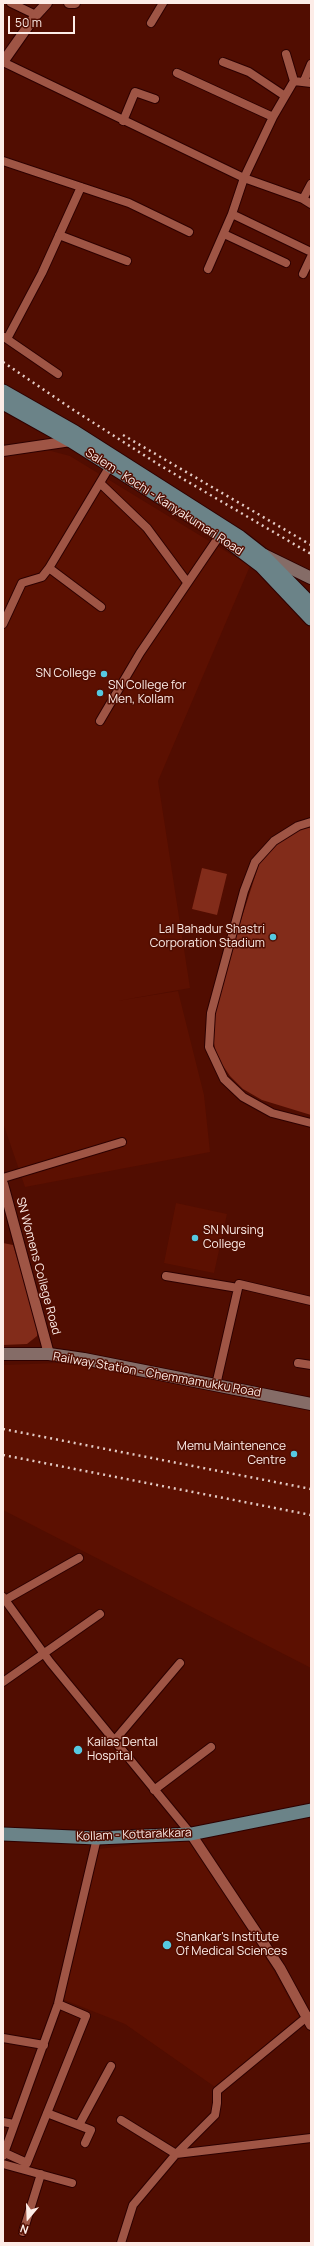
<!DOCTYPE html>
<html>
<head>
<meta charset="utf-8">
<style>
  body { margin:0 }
  #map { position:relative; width:314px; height:2246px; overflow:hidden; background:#510d01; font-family:Manrope,sans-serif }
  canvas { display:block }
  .frame { position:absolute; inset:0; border:4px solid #fdece7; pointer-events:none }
  .north { position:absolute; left:8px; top:2198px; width:40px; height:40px; -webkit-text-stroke:3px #510d01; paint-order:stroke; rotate:199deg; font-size:11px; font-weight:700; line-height:16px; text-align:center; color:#fdece7 }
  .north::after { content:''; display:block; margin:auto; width:14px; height:18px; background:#fdece7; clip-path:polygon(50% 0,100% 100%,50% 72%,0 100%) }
  .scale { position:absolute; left:8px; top:16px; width:67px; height:18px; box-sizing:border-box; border:2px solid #fdece7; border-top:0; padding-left:5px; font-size:12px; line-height:14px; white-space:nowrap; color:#fdece7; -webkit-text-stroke:3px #510d01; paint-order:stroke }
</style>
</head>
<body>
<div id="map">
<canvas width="314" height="2246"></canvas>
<div class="frame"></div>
<div class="north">N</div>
<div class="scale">50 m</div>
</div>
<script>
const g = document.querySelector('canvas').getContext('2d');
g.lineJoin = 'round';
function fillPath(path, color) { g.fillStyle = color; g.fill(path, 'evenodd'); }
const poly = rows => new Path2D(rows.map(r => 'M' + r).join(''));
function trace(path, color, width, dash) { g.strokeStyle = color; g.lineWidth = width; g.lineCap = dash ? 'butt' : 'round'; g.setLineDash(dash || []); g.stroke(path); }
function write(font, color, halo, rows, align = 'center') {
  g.font = font + ' Manrope,sans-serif'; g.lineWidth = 3; g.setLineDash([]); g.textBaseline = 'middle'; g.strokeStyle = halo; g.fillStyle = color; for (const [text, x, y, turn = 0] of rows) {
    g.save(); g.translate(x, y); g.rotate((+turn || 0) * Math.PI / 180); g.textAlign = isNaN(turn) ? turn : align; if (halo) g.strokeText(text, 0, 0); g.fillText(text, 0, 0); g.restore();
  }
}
fillPath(poly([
  [40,448,70,456,250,566,158,781,190,988,117,1001,178,991,204,1095,210,1152,25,1187,3,1123,3,457],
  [176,1203,227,1214,214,1273,164,1263],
  [57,1363,144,1375,311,1410,311,1668,3,1510,3,1365],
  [190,1838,274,1971,299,2017,215,2087,125,2024,62,1999,98,1849]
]), '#5c1001');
fillPath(poly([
  [311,827,311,1115,262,1100,243,1089,230,1076,217,1057,212,1034,211,1013,260,861,272,846,301,829],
  [202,868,227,874,217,915,192,909],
  [3,1243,13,1245,38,1326,37,1336,27,1344,3,1345]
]), '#822c1a');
trace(poly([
  [247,1938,255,1933]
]), '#270722', 2.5);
const minor = poly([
  [11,3,36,15],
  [151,23,163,3],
  [286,54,294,81],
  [3,62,244,178,273,117,294,81,311,83],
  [223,62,249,72,285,96],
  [177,73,273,117],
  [304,81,311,64],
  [123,121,135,92,155,99],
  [3,161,129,203,189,232],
  [303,199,311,184],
  [232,214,311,252],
  [224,234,286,263],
  [59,235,127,261],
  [208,269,232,214,244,178,303,199,311,204],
  [303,274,311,257],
  [4,337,58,374],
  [7,339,42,273,81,187],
  [100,483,147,528,187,582],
  [49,568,101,607],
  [3,624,22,583,42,577,49,568,110,466],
  [100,721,140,653,220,535],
  [311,822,298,826,274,841,255,862,244,891,211,1013,209,1047,224,1079,243,1097,272,1113,311,1123],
  [3,1178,122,1142],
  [166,1276,238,1288],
  [298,1363,311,1365],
  [216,1385,239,1284,311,1301],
  [3,1597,50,1662,191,1834],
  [5,1600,79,1558],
  [3,1682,100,1614],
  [114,1741,180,1663],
  [154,1790,211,1747],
  [3,2038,44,2045],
  [47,2113,91,2130,85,2143],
  [121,2120,176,2154,311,2138],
  [3,2122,14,2124],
  [79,2125,111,2066],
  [5,2153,27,2163,86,2016,58,2004],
  [3,2156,58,2004,97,1838],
  [3,2164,72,2183],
  [23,2232,41,2174],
  [121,2243,133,2205,176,2154,215,2115,217,2103,217,2091,308,2016]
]);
const tertiary = poly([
  [69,3,75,3],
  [3,62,36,15,47,3],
  [3,451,71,441,71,439],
  [3,1184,49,1354],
  [191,1834,280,1968,311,2025]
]);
const secondary = poly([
  [264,555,311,578],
  [3,1354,49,1354,84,1359,311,1404]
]);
const primary = poly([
  [3,391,75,432,240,537,263,555,311,604],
  [3,403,71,441,220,535,261,566,311,619],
  [3,1834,97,1838,191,1834,311,1810]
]);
trace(minor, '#2d0000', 10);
trace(tertiary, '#2d0000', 12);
trace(secondary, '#2d0000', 14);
trace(primary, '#2d0000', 15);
trace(minor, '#9f5545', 8);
trace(tertiary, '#9f5545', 10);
trace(secondary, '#856c67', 12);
trace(primary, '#6b8388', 13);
trace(poly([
  [3,362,72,409,161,466,311,554],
  [123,435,311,545],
  [3,1429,311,1489],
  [3,1455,311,1515]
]), '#e4ccc6', 2.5, [2, 4]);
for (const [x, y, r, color] of [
  [104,674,4,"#56c9e1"],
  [100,693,4,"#56c9e1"],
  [273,937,4,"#56c9e1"],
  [195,1238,4,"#56c9e1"],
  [294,1454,4,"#56c9e1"],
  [78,1750,5,"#56c9e1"],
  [167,1945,5,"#56c9e1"]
]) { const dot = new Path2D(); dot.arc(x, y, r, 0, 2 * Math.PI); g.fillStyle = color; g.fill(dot); trace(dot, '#510d01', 1.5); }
write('12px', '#fdece7', '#510d01', [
  ["Salem - Kochi - Kanyakumari Road",164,502,33],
  ["SN Womens College Road",38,1266,75],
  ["Railway Station - Chemmamukku Road",157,1375,10],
  ["Kollam - Kottarakkara",134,1835,-2]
]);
write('12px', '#fdece7', '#510d01', [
  ["SN College",96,674,"right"],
  ["SN College for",108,686],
  ["Men, Kollam",108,700],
  ["Lal Bahadur Shastri",265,930,"right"],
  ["Corporation Stadium",265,944,"right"],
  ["SN Nursing",203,1231],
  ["College",203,1245],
  ["Memu Maintenence",286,1447,"right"],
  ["Centre",286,1461,"right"],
  ["Kailas Dental",87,1743],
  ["Hospital",87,1757],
  ["Shankar's Institute",176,1938],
  ["Of Medical Sciences",176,1952]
], 'left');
</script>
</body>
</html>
